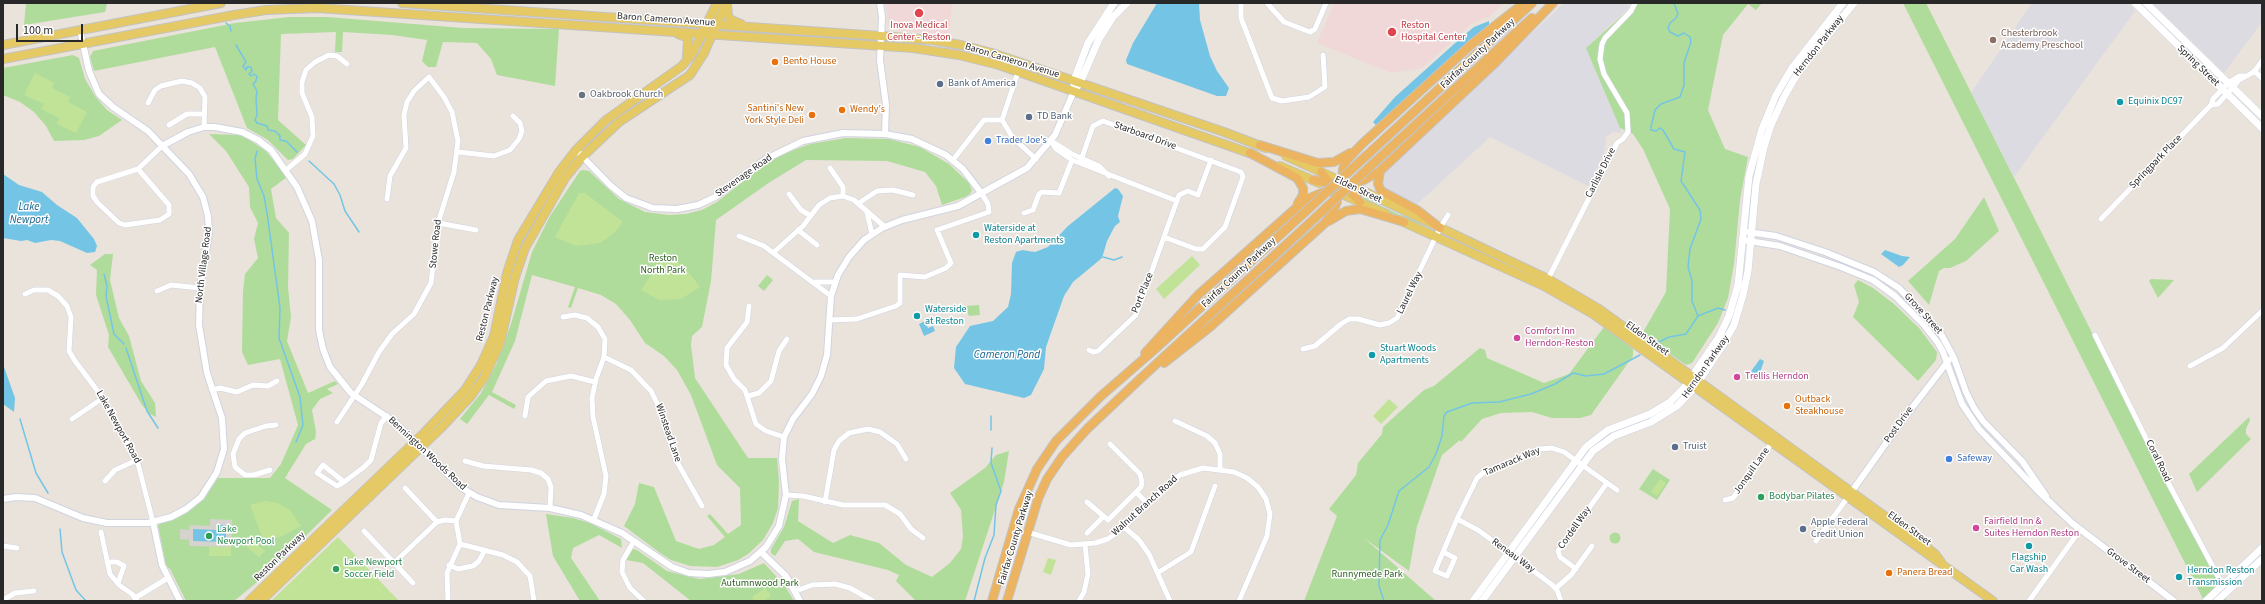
<!DOCTYPE html>
<html>
<head>
<meta charset="utf-8">
<style>
  body { margin:0 }
  #map { position:relative; width:2265px; height:604px; overflow:hidden; background:#e9e3db; font-family:"Source Sans 3",sans-serif }
  canvas { display:block }
  .frame { position:absolute; inset:0; border:4px solid #282828; pointer-events:none }
  .scale { position:absolute; left:16px; top:24px; width:67px; height:18px; box-sizing:border-box; border:2px solid #282828; border-top:0; padding-left:5px; font-size:12px; line-height:14px; white-space:nowrap; color:#282828; -webkit-text-stroke:3px #fff; paint-order:stroke }
</style>
</head>
<body>
<div id="map">
<canvas width="2265" height="604"></canvas>
<div class="frame"></div>
<div class="scale">100 m</div>
</div>
<script>
const g = document.querySelector('canvas').getContext('2d');
g.lineJoin = 'round';
function fillPath(path, color) { g.fillStyle = color; g.fill(path, 'evenodd'); }
const poly = rows => new Path2D(rows.map(r => 'M' + r).join(''));
function trace(path, color, width, dash) { g.strokeStyle = color; g.lineWidth = width; g.lineCap = dash ? 'butt' : 'round'; g.setLineDash(dash || []); g.stroke(path); }
function write(font, color, halo, rows, align = 'center') {
  g.font = font + ' "Source Sans 3",sans-serif'; g.lineWidth = 3; g.setLineDash([]); g.textBaseline = 'middle'; g.strokeStyle = halo; g.fillStyle = color; for (const [text, x, y, turn = 0] of rows) {
    g.save(); g.translate(x, y); g.rotate((+turn || 0) * Math.PI / 180); g.textAlign = isNaN(turn) ? turn : align; if (halo) g.strokeText(text, 0, 0); g.fillText(text, 0, 0); g.restore();
  }
}
fillPath(poly([
  [1564,3,1626,3,1630,7,1588,46,1622,133,1613,132,1606,137,1604,154,1588,186,1490,137,1414,207,1379,185,1381,175],
  [2032,3,2129,3,2135,11,2014,177,1971,93],
  [2152,3,2262,3,2262,22,2224,73]
]), '#dddbe2');
fillPath(poly([
  [886,3,952,3,949,36,894,30,888,25],
  [1334,3,1504,3,1489,17,1474,22,1422,68,1391,73,1317,43]
]), '#f0d8d9');
fillPath(poly([
  [26,3,107,3,107,4,105,12,24,25],
  [1636,3,1762,3,1756,10,1748,4,1723,35,1708,110,1725,149,1748,157,1740,200,1734,264,1728,298,1718,323,1692,363,1686,365,1642,334,1666,292,1670,209,1643,149,1633,134,1620,128,1586,48],
  [1903,3,1926,3,2227,601,2204,601,2203,599],
  [289,17,327,17,463,28,559,29,555,86,497,75,491,59,477,43,443,42,436,67,428,67,422,61,427,40,392,35,343,32,342,52,335,52,336,32,281,34,278,120,306,145,293,159,288,160,268,140,247,128,215,47,94,71,90,57,93,51,235,23],
  [73,55,79,58,85,79,95,96,107,110,122,120,99,136,84,140,54,141,46,126,34,112,20,102,3,95,3,68],
  [209,134,241,135,248,139,266,151,287,177,271,189,276,218,289,233,288,287,291,317,287,341,308,393,335,381,338,384,327,389,333,393,320,399,312,410,316,432,315,439,306,444,285,478,332,510,267,574,234,601,186,601,170,569,166,566,158,525,204,497,218,478,270,478,281,464,298,425,280,359,248,365,242,352,243,291,245,274,258,258,254,239,258,223,250,207,249,187,226,151],
  [846,138,889,139,920,147,949,164,969,183,972,190,970,194,965,197,942,205,936,186,925,172,887,161,806,160,770,182,716,220,711,281,702,327,692,336,691,345,695,378,748,458,777,458,779,481,778,508,773,523,763,540,748,554,738,560,717,567,690,566,671,560,660,553,624,526,635,504,639,483,654,487,676,541,699,549,714,545,725,537,707,516,710,514,728,534,741,525,740,488,717,465,691,395,677,370,664,356,645,343,630,320,616,304,601,295,578,288,571,308,568,307,575,287,532,275,515,341,492,392,516,405,514,409,489,395,467,424,460,419,481,393,496,365,511,324,532,252,550,216,580,171,583,170,589,171,619,199,645,212,669,215,686,214,702,210,717,202,760,168,780,155,810,144],
  [1363,197,1400,215,1416,219,1433,229,1399,217,1361,200],
  [1984,197,1999,231,1966,261,1950,268,1944,268,1939,271,1929,305,1908,281,1955,239],
  [105,254,113,254,110,280,119,318,129,336,141,381,155,403,156,417,150,414,142,405,108,347,109,335,96,295,97,270,90,265],
  [767,275,773,280,764,291,758,286],
  [2151,279,2174,280,2158,298,2149,281],
  [1858,280,1873,288,1894,304,1919,328,1937,352,1936,360,1918,381,1853,317,1859,302,1854,285],
  [979,305,980,315,969,316,965,306],
  [1604,327,1633,349,1633,356,1591,415,1580,418,1552,418,1532,412,1501,413,1482,419,1461,442,1460,440,1442,455,1417,526,1409,571,1364,538,1436,601,1304,601,1337,516,1329,509,1356,475,1358,463,1382,434,1383,427,1424,390,1434,386,1480,348,1485,350,1487,358,1544,383,1569,374],
  [2249,417,2250,420,2246,429,2246,434,2251,439,2197,492,2189,474],
  [1009,451,1004,482,965,601,916,601,896,581,899,575,888,570,814,552,798,539,785,541,775,556,771,553,771,549,784,527,792,501,799,499,798,521,833,543,850,535,879,543,906,565,932,577,950,563,961,549,963,536,961,510,950,493,985,468,996,455],
  [1653,469,1670,480,1657,500,1639,489],
  [546,514,573,518,590,523,621,539,622,548,599,535,573,548,571,558,600,601,580,601,553,556],
  '1609.5 538a5.5 5.5 0 1 1 11 0a5.5 5.5 0 1 1-11 0Z',
  [633,549,637,550,667,571,700,579,739,574,764,563,785,586,794,601,691,601,643,563,626,560]
]), '#b0dc9b');
fillPath(poly([
  [35,73,54,83,52,88,70,97,68,102,87,112,76,133,57,124,59,118,41,109,44,104,24,95],
  [579,193,585,193,623,222,614,233,600,243,576,246,555,237],
  [669,255,686,269,700,287,681,299,659,300,641,290,663,258],
  [1192,256,1200,265,1164,299,1156,289],
  [1389,399,1398,407,1381,424,1373,416],
  [1660,479,1666,483,1657,496,1651,492],
  [265,501,278,503,290,510,301,526,282,536,264,542,250,505],
  [338,537,399,601,271,601],
  [252,541,265,551,259,557,247,547],
  [209,547,231,547,231,556,209,556],
  [1048,558,1056,560,1051,575,1043,572],
  [765,588,771,596,764,601,755,601,752,597]
]), '#c1e397');
fillPath(poly([
  [210,519,232,520,231,547,189,546,189,540,180,539,180,529,189,530,190,525,210,526],
  [193,530,218,530,193,541]
]), '#d6d2cd');
fillPath(poly([
  [1157,3,1199,3,1200,20,1210,56,1217,71,1229,88,1226,96,1217,96,1127,64,1126,60,1133,43],
  [1489,21,1489,25,1405,101,1376,125,1373,122,1395,97,1463,36,1474,27],
  [3,174,19,185,42,192,57,205,77,218,94,239,97,246,95,252,87,253,60,241,51,240,35,243,27,240,21,241,3,238],
  [1115,188,1118,189,1123,196,1118,216,1120,222,1115,226,1107,241,1102,258,1073,282,1064,296,1046,347,1044,369,1031,395,1024,398,965,384,954,368,956,347,970,326,993,321,1008,307,1011,294,1012,263,1016,252,1022,250,1035,252,1048,247,1068,226],
  [1885,250,1902,256,1910,257,1903,265,1899,267,1881,254],
  [925,321,928,328,933,326,935,331,924,336,919,324],
  [1760,359,1764,361,1758,378,1753,380,1749,374],
  [3,364,15,398,14,412,3,404],
  [218,525,226,525,226,542,193,541,193,529,217,530]
]), '#74c5e5');
trace(poly([
  [226,23,230,26,231,31],
  [236,45,246,62,243,66,246,70,247,67,251,67,252,71,249,74,251,76,254,74,257,76,256,81,253,84,257,91,256,98,257,115,255,120,257,123,267,126,268,130],
  [268,130,275,131,280,136,280,140,286,141,297,152],
  [257,151,255,159,257,179,264,196,267,213,280,308,279,338,300,397,303,425,296,442],
  [309,161,334,184,340,195,345,211,359,232],
  [1103,257,1114,260,1122,257],
  [104,274,107,286,106,296,114,334,124,344],
  [1698,316,1718,308,1725,310],
  [1657,343,1669,337,1686,334,1698,316,1692,301,1692,281,1688,267,1690,249,1701,219,1700,210,1681,181,1685,152,1674,149,1663,130,1660,128,1656,131,1651,130,1651,127,1655,110,1661,104,1680,97,1684,85,1684,63,1691,42,1690,37,1684,33,1678,36,1670,32,1668,28,1670,23,1676,18,1678,14,1674,3],
  [126,348,147,411,158,428],
  [991,416,991,430],
  [20,419,36,473,48,493],
  [60,529,62,552,76,590,86,601],
  [974,601,985,558,994,535,996,505,1001,491,991,463,992,448],
  [1384,601,1379,586,1380,540,1388,525,1399,491,1429,467,1436,454,1442,436,1444,416,1447,412,1472,403,1499,402,1531,394,1555,384,1573,373,1586,376,1604,374,1640,355]
]), '#74c5e5', 1.5);
const minor = poly([
  [1241,3,1241,18,1272,98,1282,101,1309,97,1325,87,1323,55],
  [1267,3,1284,22,1310,32,1315,29,1326,3],
  [2254,71,2262,78],
  [148,103,155,90,161,86,182,81,192,83,200,88,205,97,204,127],
  [2211,105,2218,104,2239,80,2254,72,2262,61],
  [1002,120,1018,72],
  [169,125,187,114,203,114],
  [1051,141,1056,149,1072,160,1177,201],
  [1051,141,1072,154,1099,166,1109,176],
  [458,152,494,156,510,150,519,139,522,131,520,123,513,116],
  [953,160,984,120,1002,120,1013,138,1036,159],
  [1080,163,1093,126,1103,121,1241,172,1243,177,1225,227,1203,249,1196,249,1164,237],
  [830,168,843,187,843,196],
  [138,169,169,205,169,214,160,220,125,225,119,223,97,202,93,196,93,187,97,182,138,169],
  [138,169,162,146],
  [286,170,305,154,313,136,312,117,302,93,302,82,306,70,315,62,329,55,337,56,347,64],
  [789,194,801,210,811,216],
  [859,203,877,191,893,190,913,195],
  [867,213,872,234],
  [1024,213,1033,210,1039,194,1042,192,1059,193,1072,160],
  [2101,219,2211,105,2213,99,2228,83,2239,76,2247,76],
  [438,223,476,230],
  [798,230,817,245],
  [739,236,764,246,831,296],
  [774,252,803,226,819,205,830,198,843,196,854,200,885,227],
  [1547,281,1617,143,1623,139,1628,132,1627,113,1604,74,1600,59,1602,44,1605,38,1631,11,1635,3],
  [815,282,835,282],
  [157,291,171,285,200,288],
  [25,294,34,290,48,290,58,296,67,306,71,317,69,351,75,361,103,398,137,460,153,522],
  [749,306,747,322,727,348,726,365,734,379,745,390,756,424,766,431,784,437],
  [563,317,575,315,587,318,598,327,605,339,604,357,596,379,592,398,593,417,606,476,604,494,594,519],
  [829,320,857,319,896,306,900,303,900,275,925,277,946,268,951,263,937,230,989,212,988,204,982,194],
  [2095,335,2164,475,2220,580,2225,585],
  [1303,349,1315,346,1341,324,1349,319,1358,319,1380,325,1389,323,1397,318,1440,228,1448,215],
  [1089,350,1093,352,1098,351,1136,315,1179,195,1188,191,1198,195,1211,160],
  [604,357,631,370,651,391,659,407,676,460,702,506],
  [2190,366,2223,348,2262,311],
  [212,390,220,388,237,392,253,385,268,386,277,381],
  [748,396,759,393,771,381,779,351,787,339],
  [525,416,528,397,546,381,571,376,595,382],
  [72,419,103,398],
  [1175,421,1207,436,1215,443,1220,454,1220,470],
  [337,422,362,384,379,352,392,334,414,314,431,283,438,223,454,172,458,141,452,112,444,97,429,77,414,91,407,102,404,115,406,148,390,176,387,199],
  [465,461,483,466,531,470,541,473,548,479,551,487,550,508],
  [270,470,254,475,245,475,235,467,233,454,239,439,245,433,266,426,276,425],
  [105,481,115,470,137,460],
  [344,482,323,465,317,473,337,486,344,482,364,467,371,460,381,423,387,416],
  [405,488,437,522],
  [1137,493,1148,504],
  [786,495,803,496,843,505,885,505,900,514,911,529,923,538],
  [1725,500,1733,498,1773,441],
  [825,502,834,450,839,441,849,433,868,429,880,432,897,444,906,459],
  [1087,502,1108,520,1141,487,1142,482,1140,474,1110,444],
  [1457,519,1478,530,1551,584,1557,590,1561,601],
  [1124,527,1139,540,1149,554,1170,601],
  [364,531,413,583],
  [101,532,110,574,119,585,132,594,137,601],
  [1027,532,1071,545,1095,543,1108,539,1124,527,1168,484,1180,475,1203,468,1234,472,1247,478,1258,487,1266,499,1270,514,1267,536,1239,601],
  [1087,533,1103,517],
  [634,541,623,560,622,572,630,588,644,601],
  [1816,541,1848,497],
  [460,544,503,555,517,562,530,576,534,601],
  [460,544,456,521,469,493],
  [3,546,17,548],
  [1443,552,1455,558,1447,576,1435,571,1443,552,1457,519,1477,478,1483,473,1539,449,1552,448,1564,452,1617,490],
  [107,562,117,562,124,566,118,583],
  [394,563,437,522,445,520,456,521],
  [449,565,458,569,473,566,479,561,485,550],
  [1576,569,1560,557,1558,551,1607,483],
  [1159,572,1191,552,1215,486],
  [1556,588,1571,575,1592,546],
  [796,591,812,585,835,584,850,588,873,601],
  [135,598,168,578],
  [3,600,15,593,34,591],
  [448,601,447,573,460,544],
  [1079,601,1084,592,1088,574,1085,545],
  [2029,601,2080,530]
]);
const tertiary = poly([
  [880,3,882,17,880,60,886,105,885,134],
  [162,146,188,132,204,127,215,127,242,132,258,140,271,150,297,187,312,221,319,260,319,330,323,349,330,367,351,393,396,423,462,488,477,497,499,505,550,508,581,515,622,533,672,567,689,573,708,574,725,572,750,561,766,547,779,526,786,495,782,459,784,437,793,419,812,394,821,376,827,355,831,296,838,275,849,257,864,240,882,228,902,220,958,206,1027,168,1055,135,1074,91],
  [580,154,610,185,626,198,653,208,677,209,698,205,715,197,766,159,803,141,843,133,885,134,912,139,946,155,963,169,982,194],
  [1748,232,1776,236,1825,252,1874,272,1899,288,1940,332,1954,358,1966,392,1974,408,1983,421,2022,461,2046,496],
  [1743,240,1780,246,1841,267,1873,280,1895,296,1924,325,1938,343,1943,352,1962,404,1979,429,2039,492,2072,523,2174,601],
  [1850,494,1901,422,1949,360],
  [3,499,16,497,35,498,83,518,107,523,148,523,171,517,186,509,201,497,217,472,224,449,222,418,207,373,199,325,200,288,209,233,208,216,203,197,189,174,148,131,113,107,99,94,89,71,80,30],
  [153,522,162,565,180,601],
  [761,552,786,576,800,601]
]);
const secondary = poly([
  [2135,3,2262,128],
  [2146,3,2262,116],
  [1074,85,1074,80,1088,43,1114,3],
  [1074,91,1080,83,1099,39,1113,17,1127,3],
  [1473,601,1586,447,1608,430,1650,414,1670,402,1684,388,1719,337,1729,316,1738,285,1749,176,1762,129,1776,95,1792,68,1843,3],
  [1482,601,1593,451,1614,436,1651,422,1677,406,1695,387,1723,345,1734,325,1743,295,1748,271,1756,184,1764,147,1771,125,1784,97,1800,69,1854,3],
  [2206,601,2262,548],
  [2217,601,2262,559]
]);
const primary = poly([
  [402,3,881,36,932,40,961,45,992,53,1224,132,1266,148],
  [727,4,728,16,731,20,741,24],
  [678,34,686,37,688,40,687,56],
  [3,45,221,3],
  [3,59,234,15,266,10,317,8,913,48,959,55,999,65,1255,155],
  [1286,156,1345,183],
  [1280,166,1319,183],
  [1359,189,1548,279,1599,309,1915,538,1935,554,1941,562],
  [1335,191,1386,214],
  [1399,220,1544,286,1593,314,1993,601],
  [249,601,424,433,465,390,481,365,494,336,507,273,518,240,559,172,576,150,606,120,682,66,692,54,717,3],
  [261,601,441,428,470,397,484,378,500,343,515,277,525,248,565,178,582,157,619,122,690,75,704,53,726,3]
]);
const trunk = poly([
  [1260,145,1318,163,1334,162,1350,153],
  [1250,153,1297,178,1303,188,1303,195,1298,203],
  [1366,156,1532,3],
  [1376,161,1532,18],
  [1380,171,1378,184,1381,191,1417,210,1440,228],
  [1313,180,1334,184],
  [1349,184,1364,180,1380,171,1496,62,1553,3],
  [1360,202,1347,189,1342,179,1343,169,1346,161,1362,144,1472,44,1524,3],
  [1329,221,1346,211,1360,209,1404,222],
  [1145,353,1198,295,1305,200,1333,188,1365,192],
  [1164,363,1210,327,1325,223,1333,212,1337,202,1332,186,1321,172],
  [992,601,1019,509,1037,469,1056,441,1101,396,1154,350,1304,213],
  [1007,601,1038,499,1047,479,1062,457,1087,429,1140,379,1315,218]
]);
trace(minor, '#d0d3e0', 6);
trace(tertiary, '#d0d3e0', 8);
trace(secondary, '#d0d3e0', 8);
trace(primary, '#c3c3c3', 10);
trace(trunk, '#c3c3c3', 10);
trace(minor, '#fff', 5);
trace(tertiary, '#fff', 6);
trace(secondary, '#fff', 7);
trace(primary, '#e5c964', 8);
trace(trunk, '#ecb460', 8);
const trunkBridge = poly([
  [1304,213,1366,156],
  [1315,218,1376,161]
]);
trace(trunkBridge, '#c3c3c3', 10, []);
trace(trunkBridge, '#ecb460', 8);
for (const [x, y, r, color] of [
  [919,13,5,"#e0444e"],
  [1392,32,5,"#e0444e"],
  [1993,40,4,"#8d6e63"],
  [775,62,4,"#e8710a"],
  [940,84,4,"#5c6f8a"],
  [582,95,4,"#6b7280"],
  [2120,102,4,"#0f9aa8"],
  [842,110,4,"#e8710a"],
  [812,115,4,"#e8710a"],
  [1029,117,4,"#5c6f8a"],
  [988,141,4,"#3f7fe0"],
  [976,235,4,"#0f9aa8"],
  [917,316,4,"#0f9aa8"],
  [1517,338,4,"#d1479c"],
  [1372,355,4,"#0f9aa8"],
  [1737,377,4,"#d1479c"],
  [1787,406,4,"#e8710a"],
  [1675,447,4,"#5c6f8a"],
  [1949,459,4,"#3f7fe0"],
  [1761,497,4,"#2e9e5b"],
  [1976,528,4,"#d1479c"],
  [1803,529,4,"#5c6f8a"],
  [209,536,4,"#2e9e5b"],
  [2029,546,4,"#0f9aa8"],
  [336,569,4,"#2e9e5b"],
  [1889,573,4,"#e8710a"],
  [2179,577,4,"#0f9aa8"]
]) { const dot = new Path2D(); dot.arc(x, y, r, 0, 2 * Math.PI); g.fillStyle = color; g.fill(dot); trace(dot, '#fff', 1.5); }
write('10px', '#282828', '#fff', [
  ["Baron Cameron Avenue",666,20,4],
  ["Herndon Parkway",1819,46,-52],
  ["Fairfax County Parkway",1478,54,-43],
  ["Baron Cameron Avenue",1012,61,17],
  ["Spring Street",2198,66,44],
  ["Starboard Drive",1145,136,20],
  ["Springpark Place",2156,162,-46],
  ["Carlisle Drive",1601,173,-63],
  ["Stevenage Road",744,176,-35],
  ["Elden Street",1358,190,25],
  ["Stowe Road",436,244,-84],
  ["North Village Road",204,265,-83],
  ["Fairfax County Parkway",1239,273,-43],
  ["Port Place",1143,293,-68],
  ["Laurel Way",1410,293,-64],
  ["Reston Parkway",488,309,-76],
  ["Grove Street",1923,314,48],
  ["Elden Street",1647,339,36],
  ["Herndon Parkway",1706,367,-55],
  ["Post Drive",1899,425,-54],
  ["Lake Newport Road",118,427,61],
  ["Winstead Lane",668,433,71],
  ["Bennington Woods Road",427,454,43],
  ["Coral Road",2158,461,64],
  ["Tamarack Way",1512,462,-23],
  ["Jonquil Lane",1752,471,-55],
  ["Walnut Branch Road",1145,506,-42],
  ["Cordell Way",1575,528,-55],
  ["Elden Street",1909,529,36],
  ["Fairfax County Parkway",1016,538,-73],
  ["Reneau Way",1513,556,36],
  ["Reston Parkway",280,557,-44],
  ["Grove Street",2128,566,37]
]);
write('10px', '#be3a42', '#fff', [
  ["Inova Medical",919,26],
  ["Center - Reston",919,38],
  ["Reston",1401,26,"left"],
  ["Hospital Center",1401,38,"left"]
]);
write('10px', '#785e54', '#fff', [
  ["Chesterbrook",2001,34],
  ["Academy Preschool",2001,46]
], 'left');
write('10px', '#c56008', '#fff', [
  ["Bento House",783,62],
  ["Santini's New",804,109,"right"],
  ["York Style Deli",804,121,"right"],
  ["Wendy's",850,110],
  ["Outback",1795,400],
  ["Steakhouse",1795,412],
  ["Panera Bread",1897,573]
], 'left');
write('10px', '#4e5e75', '#fff', [
  ["Bank of America",948,84],
  ["TD Bank",1037,117],
  ["Truist",1683,447],
  ["Apple Federal",1811,523],
  ["Credit Union",1811,535]
], 'left');
write('10px', '#5b616d', '#fff', [
  ["Oakbrook Church",590,95]
], 'left');
write('10px', '#0d838f', '#fff', [
  ["Equinix DC97",2128,102],
  ["Waterside at",984,229],
  ["Reston Apartments",984,241],
  ["Waterside",925,310],
  ["at Reston",925,322],
  ["Stuart Woods",1380,349],
  ["Apartments",1380,361],
  ["Flagship",2029,558,"center"],
  ["Car Wash",2029,570,"center"],
  ["Herndon Reston",2187,571],
  ["Transmission",2187,583]
], 'left');
write('10px', '#366cbe', '#fff', [
  ["Trader Joe's",996,141],
  ["Safeway",1957,459]
], 'left');
write('10px', '#2b5f1e', '#fff', [
  ["Reston",663,259],
  ["North Park",663,271],
  ["Runnymede Park",1367,575],
  ["Autumnwood Park",760,584]
]);
write('10px', '#b23c85', '#fff', [
  ["Comfort Inn",1525,332],
  ["Herndon-Reston",1525,344],
  ["Trellis Herndon",1745,377],
  ["Fairfield Inn &",1984,522],
  ["Suites Herndon Reston",1984,534]
], 'left');
write('10px', '#27864d', '#fff', [
  ["Bodybar Pilates",1769,497],
  ["Lake",217,530],
  ["Newport Pool",217,542],
  ["Lake Newport",344,563],
  ["Soccer Field",344,575]
], 'left');
write('italic 11px', '#17628d', '#fff', [
  ["Lake",29,208],
  ["Newport",29,221],
  ["Cameron Pond",1007,356]
]);
</script>
</body>
</html>
